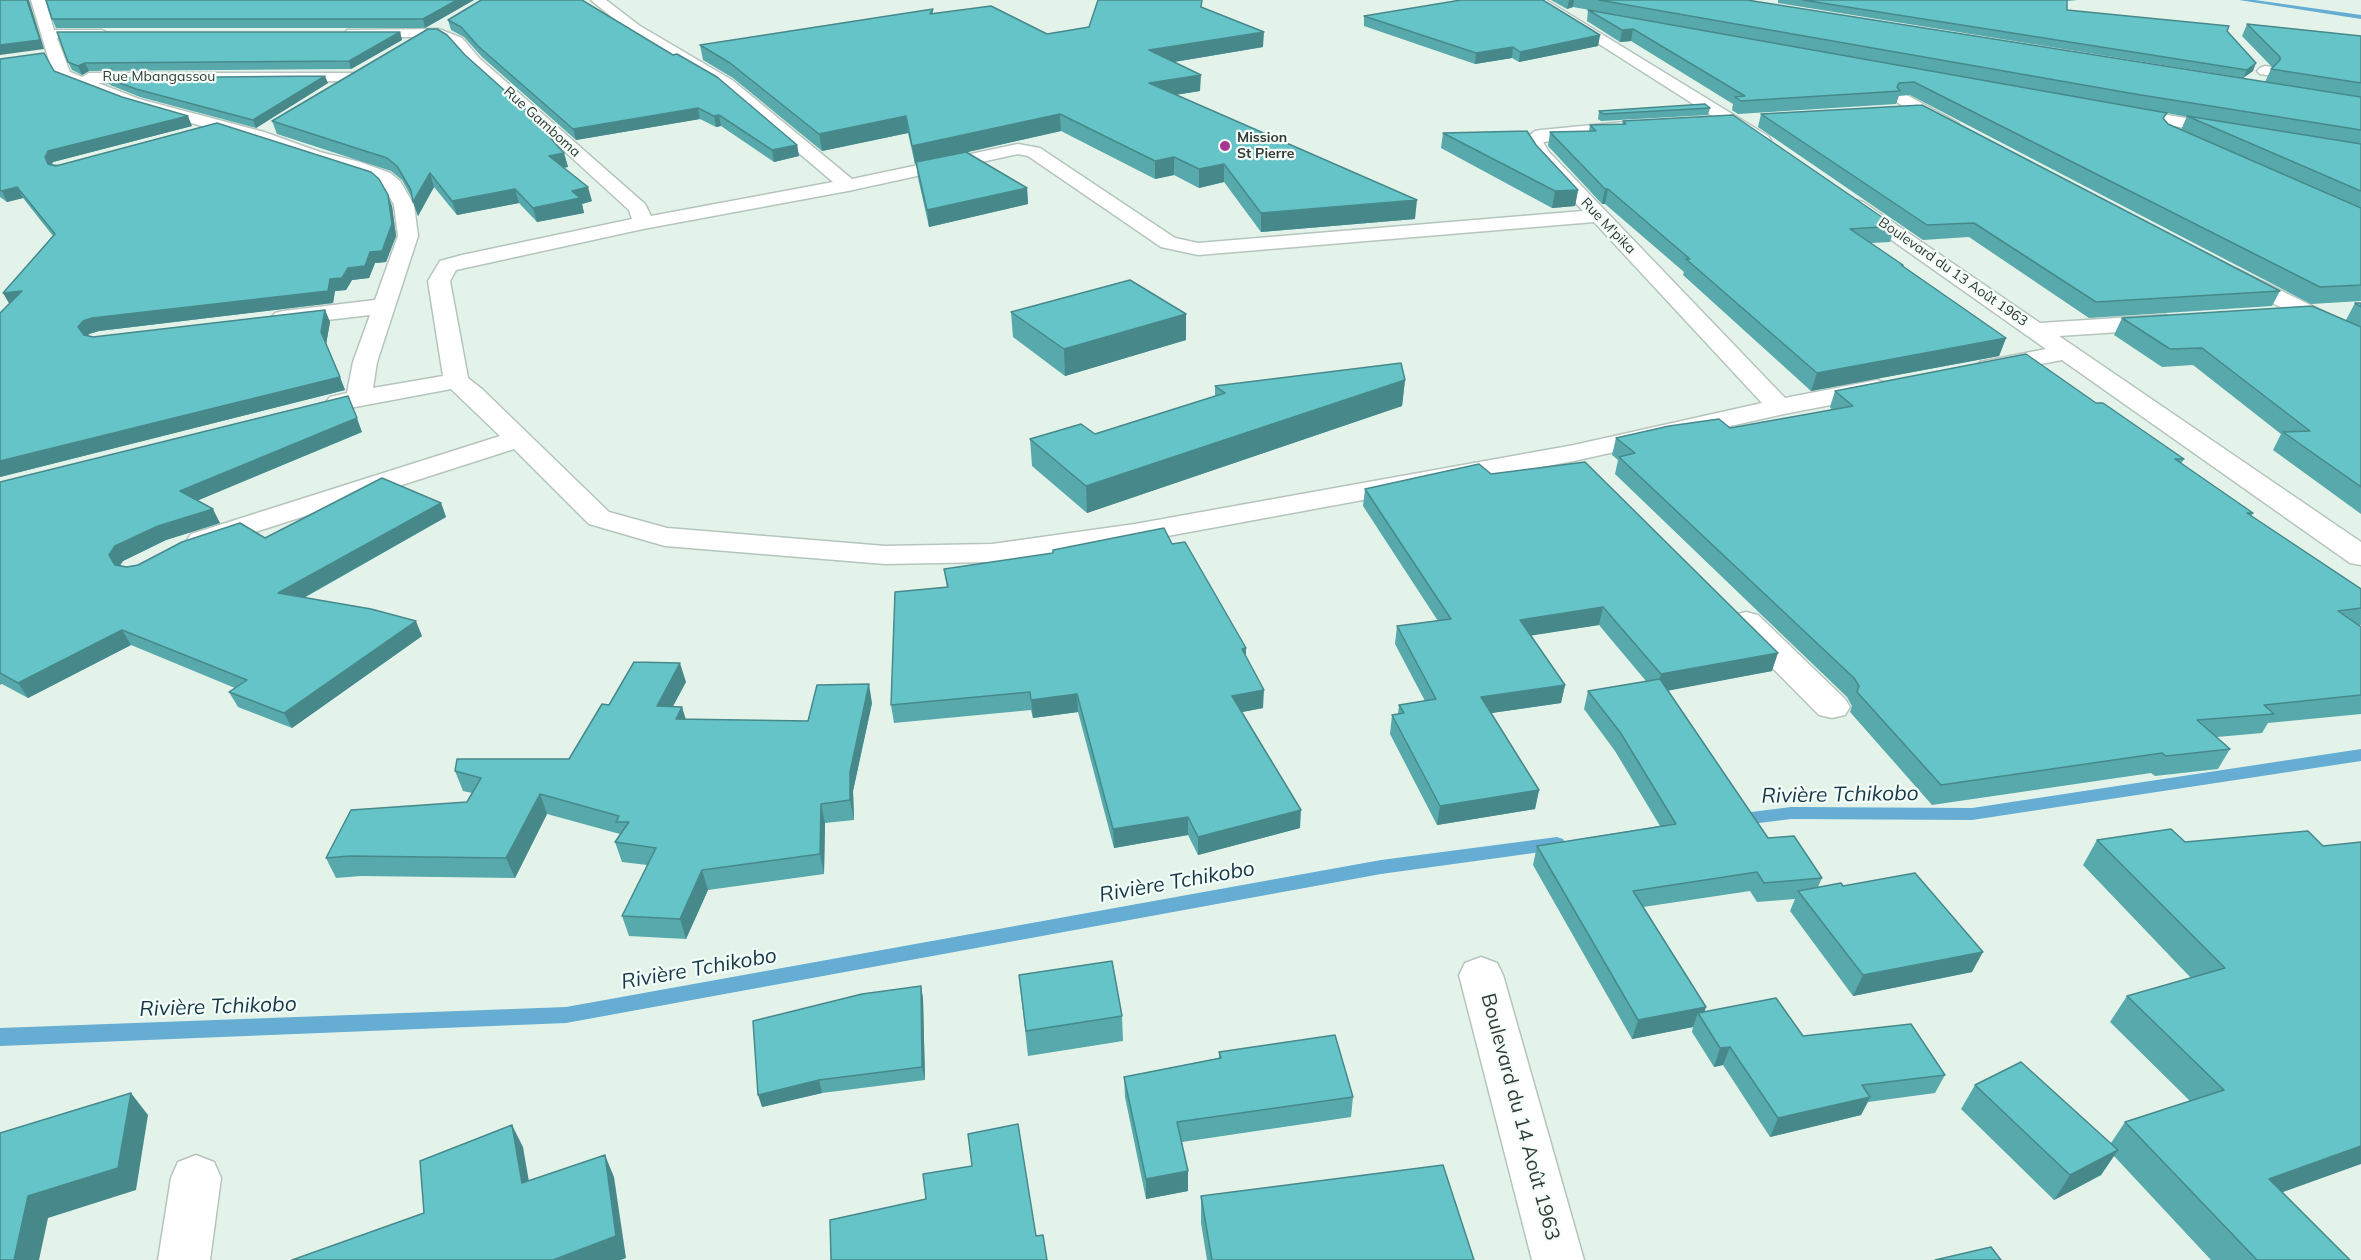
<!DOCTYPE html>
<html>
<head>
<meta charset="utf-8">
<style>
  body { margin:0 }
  canvas { display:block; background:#e3f3ea }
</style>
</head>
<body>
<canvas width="2361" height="1260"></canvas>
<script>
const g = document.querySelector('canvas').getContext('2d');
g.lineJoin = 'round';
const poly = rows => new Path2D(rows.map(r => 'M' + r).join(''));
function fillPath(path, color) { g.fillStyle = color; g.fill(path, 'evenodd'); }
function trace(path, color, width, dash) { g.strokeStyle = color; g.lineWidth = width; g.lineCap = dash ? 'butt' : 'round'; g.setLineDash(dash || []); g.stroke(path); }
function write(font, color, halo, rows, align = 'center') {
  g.font = font + ' Mulish,sans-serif'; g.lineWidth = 4.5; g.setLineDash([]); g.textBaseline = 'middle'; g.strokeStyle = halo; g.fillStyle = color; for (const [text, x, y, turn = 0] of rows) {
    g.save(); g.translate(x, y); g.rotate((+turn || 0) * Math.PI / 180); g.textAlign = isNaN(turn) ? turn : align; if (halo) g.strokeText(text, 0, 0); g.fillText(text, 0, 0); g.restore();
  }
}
fillPath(poly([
  [2239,0,2255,0,2361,15,2361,19,2239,0],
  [2361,749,2361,761,1972,820,1791,819,1735,826,1729,824,1726,820,1729,816,1735,814,1791,807,1972,808,2361,749],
  [1557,837,1563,839,1566,844,1563,849,1381,874,566,1023,0,1046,0,1028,566,1007,1381,860,1557,837]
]), '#65add2');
const minor = poly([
  [31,0,45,0,54,30,102,30,109,34,102,38,57,38,70,72,82,77,89,73,361,73,363,76,355,81,98,83,139,99,264,132,320,152,360,162,390,173,400,181,414,205,418,236,377,362,373,388,443,376,428,281,440,261,462,255,632,219,629,210,470,65,452,44,437,37,352,37,345,33,347,30,439,29,462,38,480,59,645,204,651,216,833,182,720,86,630,32,591,0,606,0,640,26,732,80,852,179,1018,144,1040,148,1175,238,1198,243,1583,211,1535,159,1524,140,1535,131,1541,130,1634,121,1640,122,1643,126,1640,130,1634,131,1543,142,1549,152,1785,398,1877,380,1886,383,1890,388,1886,393,1877,396,1784,414,1574,461,1135,542,992,562,885,564,665,546,589,524,514,449,202,549,191,546,187,540,191,534,500,436,451,389,339,410,330,407,326,402,330,397,347,393,353,362,370,315,283,325,275,323,271,318,275,313,283,311,375,300,398,236,394,205,385,188,376,181,346,170,308,160,252,140,127,105,59,78,50,64,31,0],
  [1018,154,1028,156,1161,247,1198,255,1594,222,1762,403,1574,445,1135,524,992,544,885,546,667,528,609,512,482,389,468,378,450,281,456,270,643,229,848,191,1018,154],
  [1530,0,1546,0,1768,136,1771,140,1768,144,1762,145,1756,144,1530,0],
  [2265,66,2361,79,2361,89,2260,74,2257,71,2260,68,2265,66],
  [1859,69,1958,123,1961,127,1958,131,1952,132,1946,131,1854,77,1851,74,1859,69],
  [2119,107,2228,125,2234,126,2237,130,2234,134,2228,135,2113,116,2111,112,2119,107],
  [1856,200,1863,202,2040,323,2165,315,2173,317,2177,322,2173,327,2165,329,2059,336,2361,542,2361,565,2350,563,2062,360,1989,374,1980,372,1977,367,1980,362,2046,349,1849,210,1846,206,1849,202,1856,200],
  [2237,269,2361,330,2361,346,2353,344,2229,281,2226,276,2229,271,2237,269],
  [1746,612,1758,615,1845,699,1850,707,1845,715,1832,718,1819,715,1734,629,1730,622,1734,615,1746,612],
  [1481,957,1497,963,1503,975,1584,1260,1532,1260,1459,975,1465,963,1481,957],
  [196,1155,214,1162,221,1178,210,1260,158,1260,171,1178,178,1162,196,1155]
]);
trace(minor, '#b5c5bd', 3);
fillPath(minor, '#fff');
fillPath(poly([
  [46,0,474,0,425,28,56,28,52,19],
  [481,0,797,145,799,156,774,162,721,126,716,127,700,119,576,140,482,57,464,37,451,30,448,20],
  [1551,0,1747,0,2361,97,2361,301,2311,304,1910,95,1899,96,1896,104,1738,114,1732,110,1733,104,1631,41,1620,42,1587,21,1588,10,1947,74,1573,7,1567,9],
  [2156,111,2188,117,2187,116,2181,130,2168,124],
  [1778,0,2078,0,2067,1,2067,10,2229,26,2227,31,2253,71,2243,78,1778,3],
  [1202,8,1263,47,1174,62,1200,91,1175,95,1415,219,1261,232,1224,182,1199,188,1174,175,1155,179,1061,131,967,152,1027,188,1028,204,929,227,918,178,916,163,915,164,908,133,822,151,733,78,703,60,700,45,933,9,933,14,1047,34],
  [1364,16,1600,35,1598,46,1519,62,1512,58,1475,64,1364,26],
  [2247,24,2361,36,2361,97,2265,82,2271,69,2272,67,2242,36],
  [400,32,402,40,351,69,89,71,82,75,72,70,68,62],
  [465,55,552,139,564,153,568,167,563,168,592,201,582,204,584,213,537,222,519,203,457,215,434,187,418,216,412,198,402,180,391,171,277,134,272,121],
  [0,59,54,71,192,126,53,162,52,164,392,206,396,236,386,262,375,263,369,278,352,280,346,290,335,291,333,303,99,331,89,334,88,335,93,337,325,310,330,322,326,344,345,390,0,477,0,313,9,304,53,236,23,198,7,202,0,197],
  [106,78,328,83,256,128,140,97,110,85],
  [1710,108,1708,115,1601,121,1598,119,1599,111],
  [1761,114,2280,291,2272,306,2089,318,1969,237,1923,240,1758,127],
  [1623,121,1895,226,1890,242,1871,243,1903,265,1903,266,2006,338,1999,356,1811,391,1683,275,1684,272,1605,204,1602,204,1548,146,1550,132,1589,131,1590,125,1622,124],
  [1443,133,1536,145,1578,190,1575,206,1552,208,1441,148],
  [2355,303,2361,303,2361,514,2273,450,2281,434,2193,365,2162,367,2114,335,2122,318,2346,320],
  [1011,312,1186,314,1186,340,1065,376,1013,337],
  [1405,380,1402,406,1087,513,1032,466,1030,439,1095,434,1215,396,1215,386],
  [1835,391,2096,403,2184,459,2181,464,2253,513,2251,517,2361,589,2361,625,2359,625,2361,627,2361,714,2268,723,2262,733,2217,737,2230,749,2218,769,2155,776,2151,773,1932,805,1850,712,1852,706,1847,697,1615,474,1618,460,1612,455,1616,438,1730,428,1832,410,1830,407],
  [362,432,198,500,220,523,166,540,123,561,120,565,127,567,265,538,441,503,446,517,304,598,422,636,292,728,238,707,229,692,235,688,131,645,28,698,2,684,0,685,0,482],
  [1491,474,1772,671,1668,690,1768,838,1822,878,1818,887,1843,886,1972,972,1853,996,1790,911,1795,899,1757,902,1750,891,1643,907,1706,1007,1704,1012,1803,1036,1945,1075,1935,1093,1868,1102,1861,1115,1770,1137,1723,1065,1714,1067,1692,1032,1693,1027,1632,1039,1533,865,1537,846,1660,826,1615,751,1584,709,1588,691,1646,681,1599,625,1531,635,1565,685,1561,703,1491,713,1539,790,1535,809,1437,825,1390,734,1392,715,1398,714,1399,705,1425,701,1395,644,1397,626,1438,621,1363,506,1365,489],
  [1172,544,1246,648,1246,656,1263,708,1242,712,1300,828,1198,855,1188,835,1114,848,1078,712,1033,718,1031,710,894,723,891,705,947,588,944,569],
  [686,682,672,707,686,719,808,721,872,703,853,791,854,820,825,823,824,874,708,890,686,939,629,936,622,916,647,865,622,862,615,842,620,834,547,814,515,878,361,876,336,878,326,858,467,802,472,793,463,791,455,771,569,759,609,705],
  [2308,831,2282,1192,2350,1260,2211,1260,2114,1156,2101,1175,2054,1200,1961,1109,1975,1085,2111,1143,2125,1122,2190,1101,2110,1022,2127,996,2191,978,2083,865,2097,840,2185,842],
  [1019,975,1122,1016,1123,1041,1028,1056],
  [921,986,923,999,925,1080,822,1093,762,1107],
  [1219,1052,1353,1097,1351,1117,1182,1142,1188,1191,1146,1199,1125,1097,1124,1077,1219,1058],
  [1201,1196,1474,1260,1207,1260,1201,1223]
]), '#57a9ab');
fillPath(poly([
  [27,0,29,0,44,49,0,55,0,45],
  [457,0,474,0,425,28,423,19],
  [1569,0,1574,0,1573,7,1567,9],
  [1633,29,1631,41,1620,42,1622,30],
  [400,32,402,40,351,69,349,61],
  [1264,32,1263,47,1150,66,1149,50],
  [1600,35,1598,46,1519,62,1520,52],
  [1513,47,1512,58,1475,64,1476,53],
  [85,63,89,71,82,75,78,66],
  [2256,63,2253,71,2243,78,2247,70],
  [1201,75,1200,91,1149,99,1149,83],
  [325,76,328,83,256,128,253,120],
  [698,108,700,119,576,140,573,129],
  [1060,114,1061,131,915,164,912,146],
  [719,115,721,126,716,127,714,116],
  [188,116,192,126,53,162,50,167,45,157,48,151],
  [906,116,908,133,822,151,819,134],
  [550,131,553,144,545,132],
  [797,145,799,156,774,162,772,150],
  [564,153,568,167,553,169,549,156],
  [1174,157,1174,175,1155,179,1155,161],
  [1224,164,1224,182,1199,188,1199,169],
  [430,173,434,187,418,216,413,202],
  [17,187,23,198,7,202,2,191],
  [588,187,592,201,582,204,584,213,537,222,533,208,572,191],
  [1027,188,1028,204,929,227,927,210],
  [515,189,519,203,457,215,452,201],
  [1605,189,1608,189,1605,204,1602,204],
  [1578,190,1575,206,1552,208,1555,191],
  [388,195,392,206,396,236,386,262,375,263,369,278,352,280,346,290,335,291,333,303,99,331,89,334,85,340,78,327,83,321,92,318,330,279],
  [1417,200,1415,219,1261,232,1261,213],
  [22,291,10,305,3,293],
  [325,310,330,322,326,345,321,332],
  [1186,314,1186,340,1065,376,1064,349],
  [2006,338,1999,356,1811,391,1817,373],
  [340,377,345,390,0,477,0,461],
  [1405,380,1402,406,1087,513,1086,486],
  [357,418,362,432,187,505,180,491],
  [441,503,446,517,285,608,278,593],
  [213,509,220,523,166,540,123,561,117,570,109,555,115,546,158,526],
  [1603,607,1599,625,1516,638,1520,620],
  [416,621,422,636,292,728,284,713],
  [122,630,131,645,28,698,18,683],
  [1246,648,1245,665,1242,649],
  [1778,653,1772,671,1656,693,1661,674],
  [680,663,686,682,663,725,657,706],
  [869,684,872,703,853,791,854,820,850,800,850,772],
  [1565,685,1561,703,1478,715,1481,697],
  [1264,690,1263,708,1232,714,1232,696],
  [1077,694,1078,712,1033,718,1031,700],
  [682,707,688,726,676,719],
  [1539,790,1535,809,1437,825,1440,806],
  [540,794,547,814,515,878,506,858],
  [821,804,825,823,824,874,820,854],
  [1301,810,1300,828,1198,855,1198,837],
  [1188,817,1188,835,1114,848,1113,829],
  [702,870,708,890,686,939,680,919],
  [1983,952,1972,972,1853,996,1863,975],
  [921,986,923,999,925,1080,922,1067],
  [1706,1007,1702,1019,1698,1013,1693,1027,1632,1039,1638,1020],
  [1730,1047,1723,1065,1714,1067,1720,1048],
  [819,1080,822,1093,762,1107,758,1095],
  [131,1093,148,1115,136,1190,48,1218,39,1260,14,1260,28,1196],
  [1870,1097,1861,1115,1770,1137,1778,1118],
  [512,1125,523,1147,533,1205,522,1183],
  [2361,1146,2361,1164,2247,1205,2269,1179],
  [2118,1150,2101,1175,2054,1200,2070,1175],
  [605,1155,614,1177,626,1258,621,1260,553,1260],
  [1188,1171,1188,1191,1146,1199,1146,1179]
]), '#47898b');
const building = poly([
  [0,0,27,0,40,40,0,45,0,0],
  [46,0,457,0,423,19,52,19,46,0],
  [481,0,582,0,673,55,677,54,717,77,797,145,772,150,719,115,714,116,698,108,573,129,479,47,461,27,448,20,481,0],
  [1098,0,1202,0,1201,7,1264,32,1149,50,1201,75,1149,83,1417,200,1261,213,1224,164,1199,169,1174,157,1155,161,1060,114,912,146,906,116,819,134,730,63,700,45,933,9,930,14,991,6,1047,34,1089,27,1098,0],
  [1461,0,1543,0,1600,35,1520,52,1513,47,1476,53,1364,16,1461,0],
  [1599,0,1747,0,2361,97,2361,130,2135,94,1599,0],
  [1803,0,2067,0,2067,10,2229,26,2227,31,2256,63,2247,70,1803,0],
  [1588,10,2167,113,2163,118,2168,124,2361,208,2361,285,2320,287,1914,82,1899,83,1897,87,1900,91,1741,101,1735,97,1745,96,1633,29,1622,30,1588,10],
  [2247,24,2361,36,2361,83,2271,69,2280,60,2280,57,2247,24],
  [428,29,437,29,447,35,465,55,550,131,545,132,564,153,549,156,588,187,572,191,580,198,533,208,515,189,452,201,430,173,413,202,411,190,397,166,387,158,272,121,428,29],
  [57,32,400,32,349,61,85,63,78,66,68,62,57,32],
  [44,53,54,71,122,97,188,116,48,151,45,157,48,164,56,166,217,123,371,172,379,179,388,195,392,224,382,251,370,252,365,266,348,268,342,278,330,279,328,291,92,318,83,321,78,327,84,335,93,337,325,310,321,332,340,377,0,461,0,313,22,291,3,293,55,234,17,187,2,191,0,190,0,59,44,53],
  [325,76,253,120,136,89,106,78,325,76],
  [1705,104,1710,108,1603,114,1599,111,1705,104],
  [1922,105,2280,291,2096,302,1974,223,1927,225,1761,114,1922,105],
  [1733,115,1895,226,1850,229,1903,265,1901,265,2006,338,1817,373,1686,259,1690,259,1608,189,1605,189,1550,132,1596,131,1590,125,1626,124,1623,121,1733,115],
  [2187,116,2361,144,2361,191,2187,116],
  [1527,131,1536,145,1578,190,1555,191,1443,133,1527,131],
  [966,152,1027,188,927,210,916,162,966,152],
  [1130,280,1186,314,1064,349,1011,312,1130,280],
  [2355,303,2361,303,2361,307,2355,303],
  [2312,306,2361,327,2361,487,2283,432,2310,431,2202,348,2170,349,2122,318,2312,306],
  [2026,354,2096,403,2103,403,2184,459,2175,459,2253,513,2247,513,2361,589,2361,608,2338,611,2361,627,2361,695,2264,705,2274,714,2197,720,2230,749,2166,756,2162,753,1941,785,1857,692,1859,686,1854,678,1619,457,1635,453,1616,438,1669,426,1719,419,1730,428,1853,406,1835,391,2026,354],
  [1401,363,1405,380,1086,486,1030,439,1081,424,1095,434,1225,393,1215,386,1401,363],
  [348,396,357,418,180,491,213,509,158,526,115,546,109,555,115,565,127,567,138,565,182,542,240,523,265,538,382,478,441,503,278,593,371,609,416,621,284,713,229,692,247,680,122,630,18,683,0,673,0,482,348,396],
  [1585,462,1778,653,1661,674,1603,607,1520,620,1565,685,1481,697,1539,790,1440,806,1392,715,1404,713,1399,705,1436,699,1397,626,1451,619,1365,489,1479,464,1491,474,1585,462],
  [1164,528,1172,544,1185,542,1246,648,1242,649,1264,690,1232,696,1301,810,1198,837,1188,817,1113,829,1077,694,1031,700,1030,692,891,705,895,592,948,587,944,569,1053,553,1053,550,1164,528],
  [634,662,680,663,657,706,682,707,676,719,808,721,817,685,869,684,850,772,850,800,821,804,820,854,702,870,680,919,622,916,656,848,615,842,629,822,616,822,619,816,540,794,506,858,350,856,326,858,351,810,467,802,481,778,455,771,457,759,569,759,602,704,609,705,634,662],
  [1660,679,1768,838,1794,836,1822,878,1764,883,1757,872,1633,891,1706,1007,1638,1020,1537,846,1676,824,1620,732,1588,691,1660,679],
  [2171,829,2185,842,2308,831,2323,846,2361,842,2361,1146,2269,1179,2350,1260,2257,1260,2125,1122,2224,1090,2127,996,2225,968,2097,840,2171,829],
  [1915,873,1983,952,1863,975,1798,891,1841,883,1843,886,1915,873],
  [1112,961,1122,1016,1026,1031,1019,975,1112,961],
  [921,986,922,1067,819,1080,758,1095,753,1021,862,994,921,986],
  [1776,998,1803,1036,1911,1024,1945,1075,1862,1085,1870,1097,1778,1118,1730,1047,1720,1048,1698,1013,1776,998],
  [1335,1035,1353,1097,1177,1122,1188,1171,1146,1179,1124,1077,1221,1058,1219,1052,1335,1035],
  [2021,1062,2118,1150,2070,1175,1975,1085,2021,1062],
  [131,1093,118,1168,28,1196,14,1260,0,1260,0,1133,131,1093],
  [1018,1124,1036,1236,1043,1235,1047,1260,831,1260,830,1220,926,1199,923,1174,972,1166,968,1134,1018,1124],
  [512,1125,522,1183,605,1155,616,1236,553,1260,292,1260,424,1213,420,1161,512,1125],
  [1443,1165,1474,1260,1212,1260,1201,1196,1443,1165],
  [1991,1247,2001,1260,1935,1260,1991,1247]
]);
fillPath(building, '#65c4c7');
trace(building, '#47898b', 1.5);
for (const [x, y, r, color] of [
  [1225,146,6,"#a63591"]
]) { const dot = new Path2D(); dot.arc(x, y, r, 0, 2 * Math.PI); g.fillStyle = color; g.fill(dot); trace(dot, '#f4fef9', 2); }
write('14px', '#343a37', '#f4fef9', [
  ["Rue Mbangassou",159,77],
  ["Rue Gamboma",542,122,42],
  ["Rue M'pika",1608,226,46],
  ["Boulevard du 13 Août 1963",1953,272,35]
]);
write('bold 14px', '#343a37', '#f4fef9', [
  ["Mission",1237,138],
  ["St Pierre",1237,154]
], 'left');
write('20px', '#343a37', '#f4fef9', [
  ["Boulevard du 14 Août 1963",1520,1117,75]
]);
write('italic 21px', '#163747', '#f4fef9', [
  ["Rivière Tchikobo",1840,795,-1],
  ["Rivière Tchikobo",1177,882,-10],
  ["Rivière Tchikobo",699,969,-10],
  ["Rivière Tchikobo",218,1007,-2]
]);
</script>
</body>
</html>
